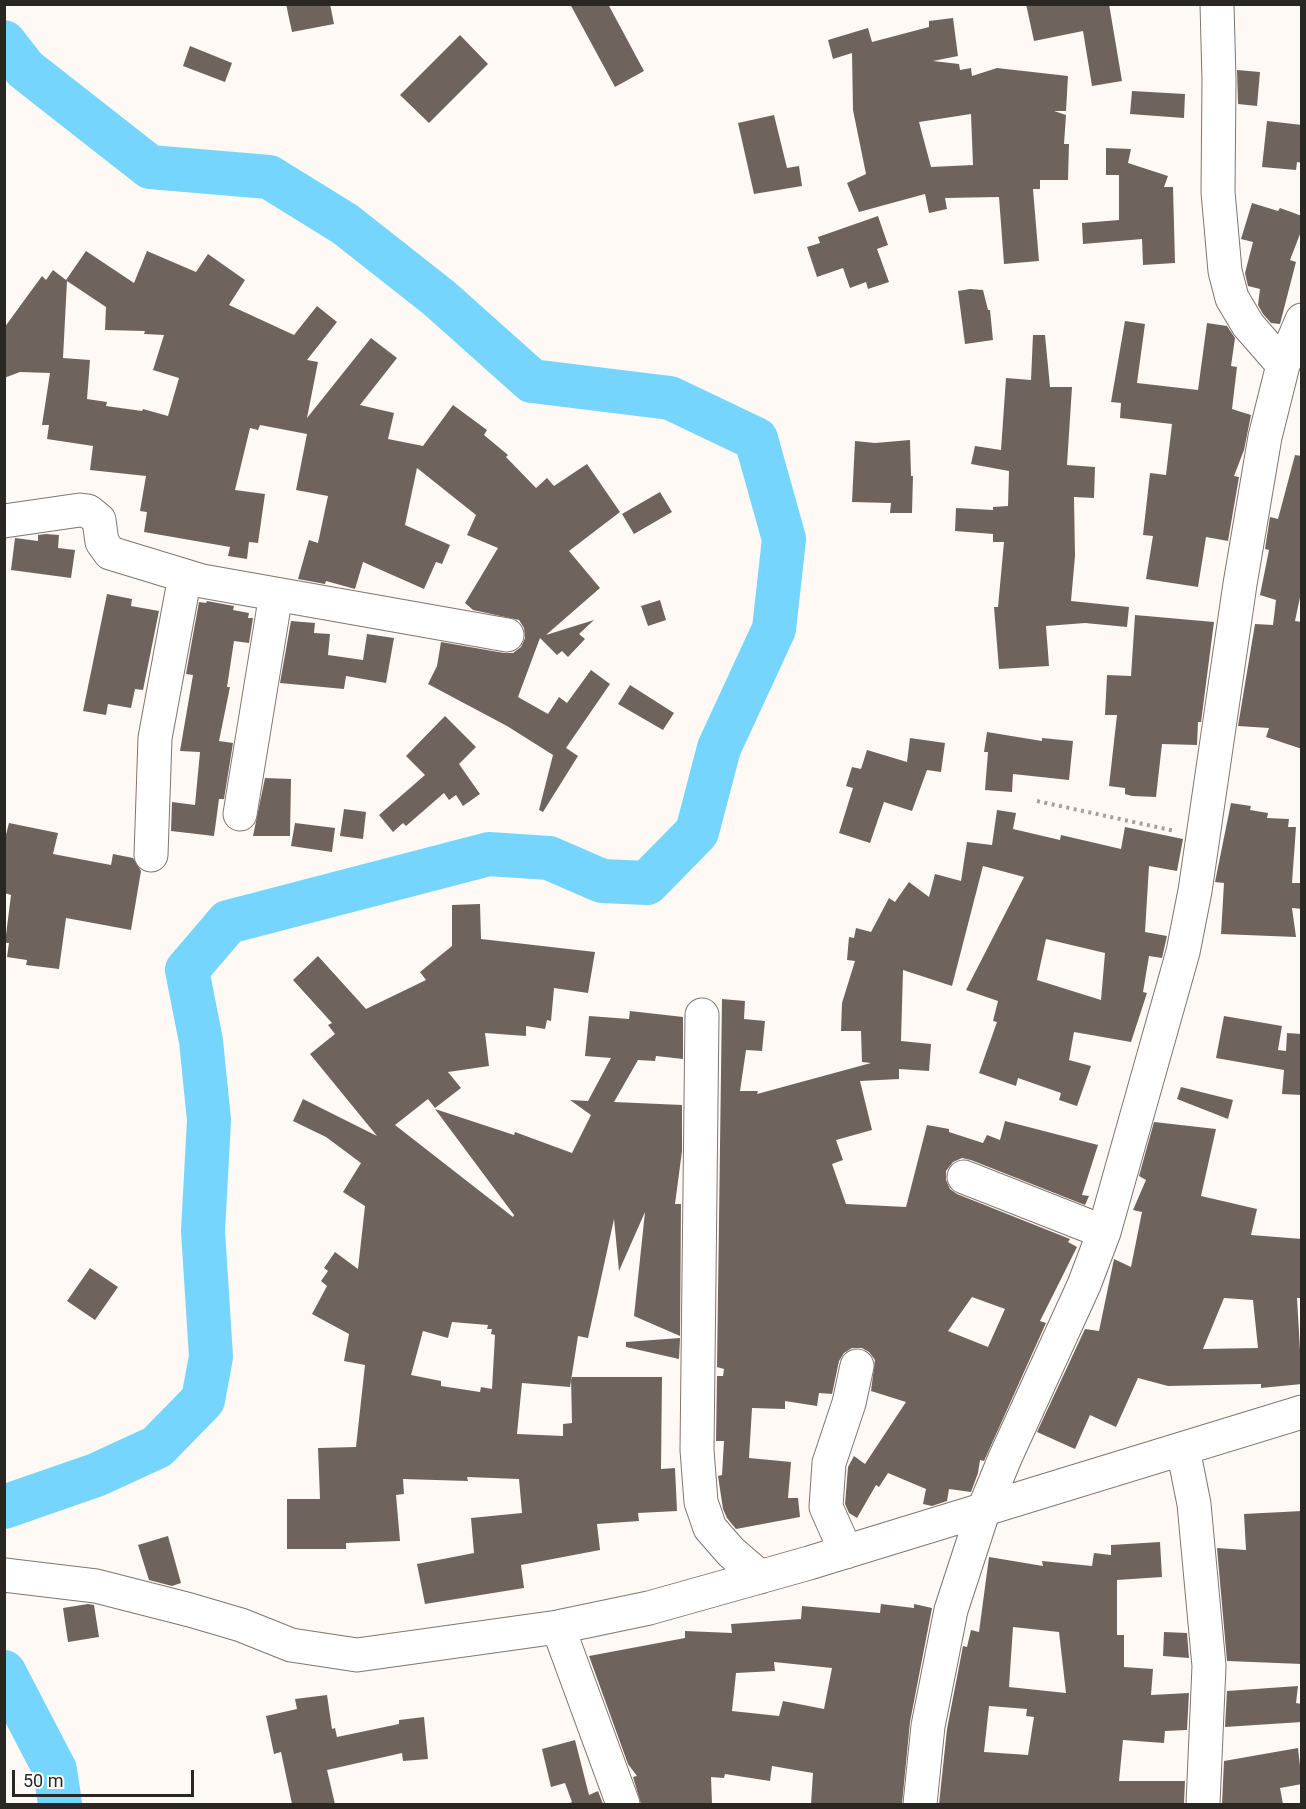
<!DOCTYPE html>
<html>
<head>
<meta charset="utf-8">
<style>
  body { margin:0 }
  #map { position:relative; width:1306px; height:1809px; overflow:hidden; background:#fef9f5; font-family:Roboto,sans-serif }
  canvas { display:block }
  .frame { position:absolute; inset:0; border:6px solid #2a2622; pointer-events:none }
  .scale { position:absolute; left:12px; top:1770px; width:182px; height:27px; box-sizing:border-box; border:3px solid #2a2622; border-top:0; padding-left:8px; font-size:18px; line-height:21px; white-space:nowrap; color:#2a2622; -webkit-text-stroke:4px #fff; paint-order:stroke }
</style>
</head>
<body>
<div id="map">
<canvas width="1306" height="1809"></canvas>
<div class="frame"></div>
<div class="scale">50 m</div>
</div>
<script>
const g = document.querySelector('canvas').getContext('2d');
g.lineJoin = 'round';
const poly = rows => new Path2D(rows.map(r => 'M' + r).join(''));
function trace(path, color, width, dash) { g.strokeStyle = color; g.lineWidth = width; g.lineCap = dash ? 'butt' : 'round'; g.setLineDash(dash || []); g.stroke(path); }
function fillPath(path, color) { g.fillStyle = color; g.fill(path, 'evenodd'); }
trace(poly([
  [4,42,25,69,150,167,269,177,345,224,439,298,532,381,670,398,756,439,784,539,774,629,719,748,697,832,647,883,602,881,549,858,489,854,228,922,187,970,201,1041,209,1120,203,1231,211,1357,203,1400,157,1447,96,1475,4,1507],
  [4,1672,55,1770,60,1804]
]), '#76d5fd', 44);
fillPath(poly([
  [286,4,330,4,334,24,292,32],
  [570,4,608,4,644,71,615,87],
  [1026,4,1109,4,1122,81,1092,86,1083,31,1034,41],
  [953,18,958,56,933,61,959,64,960,70,971,68,972,76,997,68,1068,76,1066,111,1054,111,1066,115,1064,144,1069,144,1068,180,1040,180,1040,189,1033,189,1039,261,1004,264,999,197,945,198,947,209,929,213,925,194,859,212,847,183,866,174,853,110,852,53,833,59,828,40,868,28,872,42,929,27,929,21],
  [971,114,973,165,931,167,919,122],
  [460,35,488,64,429,123,400,95],
  [190,46,232,63,225,82,183,66],
  [1237,70,1260,72,1257,106,1238,104],
  [1132,91,1185,94,1184,118,1130,114],
  [774,115,787,168,799,166,802,186,754,194,738,123],
  [1267,121,1302,125,1302,163,1297,162,1296,170,1262,167],
  [1106,148,1131,149,1128,163,1168,176,1164,187,1173,187,1175,263,1143,265,1142,239,1083,244,1082,223,1119,220,1119,175,1106,175],
  [1252,203,1278,211,1280,208,1302,216,1302,229,1290,260,1296,262,1280,324,1271,323,1263,314,1258,305,1260,289,1248,286,1245,273,1253,242,1241,239],
  [878,216,888,245,877,249,889,282,868,289,866,282,850,288,843,268,817,277,807,247,820,243,818,237],
  [86,251,134,283,147,251,196,272,208,254,245,280,229,305,294,335,317,306,337,322,307,360,318,362,307,418,371,338,397,358,360,405,394,413,388,439,423,446,453,405,487,430,484,435,508,455,506,457,536,488,547,478,554,486,587,464,620,512,569,551,600,588,546,635,594,620,579,634,585,639,568,657,562,651,557,655,540,638,518,697,548,714,559,697,567,703,591,670,610,684,566,748,578,756,543,812,539,810,553,755,507,726,428,684,437,666,441,642,504,653,513,653,521,647,525,638,524,628,519,620,473,610,465,603,498,548,467,535,476,515,417,468,405,525,450,545,442,564,436,562,424,589,363,562,355,589,326,581,325,584,298,579,309,540,318,543,328,496,296,490,307,434,260,425,258,430,250,428,235,490,265,494,258,543,249,542,247,559,228,556,230,547,144,532,147,512,140,511,146,476,90,470,93,446,47,439,49,425,42,425,50,373,20,372,4,378,4,328,42,276,46,280,53,270,66,280],
  [67,281,106,307,105,330,145,331,144,334,164,335,153,370,179,378,168,416,143,409,142,411,106,406,107,402,87,399,90,360,63,358],
  [970,289,983,290,988,310,990,310,993,340,965,344,958,291],
  [1125,321,1145,324,1137,383,1198,390,1207,323,1227,326,1235,338,1231,366,1237,367,1232,409,1251,415,1244,450,1234,476,1239,477,1228,541,1206,537,1198,587,1146,579,1153,536,1143,535,1150,473,1166,475,1172,424,1120,418,1121,403,1111,402],
  [1033,335,1045,335,1050,387,1072,387,1067,465,1095,467,1094,498,1074,497,1075,556,1071,601,1129,607,1127,627,1085,623,1046,626,1049,666,999,669,994,607,998,607,1004,542,993,542,993,534,955,531,956,508,993,510,993,507,1008,506,1009,471,971,464,975,446,1001,450,1006,378,1031,380],
  [910,440,911,476,913,476,912,513,890,513,891,503,852,502,855,441,875,443],
  [1295,455,1302,456,1302,588,1295,621,1302,622,1302,749,1266,737,1269,728,1238,726,1255,624,1273,625,1276,600,1260,595,1269,550,1265,549,1270,517,1278,519],
  [660,492,672,512,634,534,622,514],
  [46,534,59,535,58,548,75,550,71,578,11,570,15,538,38,541,38,535],
  [107,594,132,599,131,606,159,611,143,690,135,689,131,708,108,704,106,715,83,711],
  [660,600,666,620,648,626,641,606],
  [207,601,234,606,233,610,249,613,248,618,253,618,249,643,234,641,227,687,230,687,219,741,233,743,224,799,219,799,214,836,171,831,172,802,195,805,200,752,180,751,193,675,186,674,199,602,206,603],
  [1135,615,1214,622,1201,722,1198,722,1197,745,1162,744,1156,797,1132,796,1125,794,1125,788,1109,786,1117,715,1105,715,1107,675,1131,676],
  [291,621,315,623,314,633,330,634,328,655,363,660,367,634,394,638,386,683,346,676,344,689,280,683],
  [630,685,674,713,663,730,618,704],
  [445,716,476,747,459,764,480,794,463,806,456,795,449,800,444,793,406,826,403,823,393,832,379,815,425,775,406,756],
  [987,732,1042,741,1042,738,1073,741,1069,780,1013,774,1012,792,985,790,988,752,984,752],
  [910,738,945,743,941,772,927,770,912,811,884,802,870,843,839,833,853,788,846,786,852,767,861,769,867,750,907,762],
  [265,778,291,779,290,836,253,836],
  [1231,803,1251,806,1250,810,1268,813,1267,818,1289,819,1288,827,1296,827,1292,883,1302,883,1302,909,1292,908,1296,937,1221,934,1224,883,1215,882],
  [344,809,366,812,363,839,340,836],
  [997,810,1016,813,1013,829,1060,840,1061,835,1121,849,1125,827,1183,839,1177,871,1149,866,1145,932,1167,936,1162,958,1149,956,1143,992,1147,993,1131,1042,1074,1032,1069,1060,1091,1066,1077,1106,1059,1100,1061,1093,1018,1078,1016,1086,979,1073,997,1022,993,1021,998,1001,966,990,1024,877,983,866,952,986,903,970,901,1041,931,1044,929,1071,899,1069,899,1066,899,1079,860,1081,872,1130,836,1140,843,1160,832,1164,846,1204,906,1207,927,1125,949,1129,949,1132,983,1143,987,1135,1000,1140,1005,1121,1098,1145,1082,1195,1089,1196,1085,1205,971,1160,962,1158,953,1162,946,1171,946,1180,950,1189,957,1194,1070,1239,1068,1242,1077,1247,1040,1321,1046,1323,984,1461,980,1460,978,1473,971,1492,949,1489,947,1501,932,1506,923,1504,926,1489,888,1473,879,1487,876,1485,857,1518,849,1513,845,1504,848,1467,854,1456,865,1464,906,1402,871,1391,875,1360,869,1352,862,1348,852,1348,844,1353,839,1361,832,1394,819,1393,817,1406,785,1401,785,1409,752,1408,749,1458,791,1462,788,1498,798,1498,800,1517,736,1529,727,1518,723,1509,718,1476,722,1475,724,1441,716,1441,717,1376,723,1376,724,1369,717,1367,722,999,745,1001,744,1019,765,1021,762,1051,746,1050,740,1091,758,1091,757,1094,871,1063,862,1062,861,1031,841,1031,842,1003,855,961,847,960,849,937,854,938,856,928,871,932,889,898,895,902,909,882,929,897,935,874,961,881,967,842,992,845],
  [1046,939,1105,953,1101,1000,1037,980],
  [972,1297,1005,1309,988,1347,948,1331],
  [9,823,58,833,53,854,111,865,113,854,133,858,141,871,131,930,66,918,59,969,26,965,27,960,7,957,9,943,5,943,11,895,4,893,4,842],
  [295,823,335,828,332,852,291,846],
  [480,904,481,939,595,952,588,993,554,988,551,1021,547,1020,545,1029,526,1026,526,1036,485,1033,489,1066,448,1072,461,1088,435,1108,428,1099,395,1125,513,1217,514,1215,435,1109,514,1135,515,1132,572,1153,591,1115,570,1100,588,1101,611,1058,585,1056,589,1016,629,1019,630,1011,683,1017,683,1059,656,1056,655,1061,638,1060,614,1102,682,1105,682,1151,675,1204,681,1204,680,1336,634,1316,645,1212,619,1271,614,1219,588,1338,578,1336,570,1387,522,1383,517,1434,563,1436,563,1424,572,1423,571,1377,662,1377,661,1469,675,1468,677,1511,638,1513,639,1521,597,1524,600,1550,521,1565,524,1588,425,1604,417,1564,474,1553,471,1518,522,1513,519,1479,467,1477,468,1481,403,1479,404,1494,396,1495,400,1541,346,1543,346,1549,287,1549,287,1499,320,1499,318,1448,356,1447,365,1365,344,1361,349,1334,312,1314,327,1286,321,1281,328,1271,324,1268,335,1252,358,1269,365,1206,343,1192,361,1163,326,1137,293,1121,303,1099,377,1136,310,1054,335,1034,328,1025,332,1023,293,980,318,956,366,1009,426,980,420,972,452,946,452,905],
  [452,1322,488,1325,487,1329,492,1329,491,1334,495,1335,492,1389,481,1387,480,1392,441,1386,441,1381,411,1375,423,1331,448,1338],
  [1224,1016,1282,1026,1278,1050,1286,1051,1287,1033,1302,1034,1302,1095,1282,1094,1284,1070,1216,1058],
  [1181,1087,1233,1100,1228,1119,1177,1099],
  [1154,1122,1216,1129,1201,1196,1257,1209,1251,1235,1302,1239,1302,1298,1297,1298,1302,1384,1261,1388,1261,1384,1168,1386,1138,1378,1116,1427,1090,1415,1075,1449,1037,1432,1085,1329,1099,1331,1114,1259,1131,1267,1142,1212,1133,1210,1146,1180,1139,1176],
  [1224,1298,1253,1300,1258,1348,1203,1349],
  [90,1268,118,1287,95,1320,67,1301],
  [680,1338,679,1359,626,1347,626,1342],
  [1302,1511,1302,1664,1227,1661,1217,1548,1246,1550,1244,1514],
  [168,1536,181,1583,172,1586,149,1580,138,1545],
  [1160,1542,1162,1577,1117,1580,1117,1635,1124,1635,1124,1667,1153,1669,1151,1695,1189,1693,1187,1730,1165,1731,1164,1743,1123,1740,1119,1781,1185,1781,1184,1804,939,1804,947,1729,963,1646,967,1647,971,1630,979,1632,989,1557,1043,1566,1042,1561,1092,1566,1094,1553,1111,1555,1111,1545],
  [1013,1627,1059,1632,1066,1693,1009,1687],
  [989,1706,1027,1709,1026,1716,1034,1717,1028,1755,984,1752],
  [88,1604,94,1605,99,1637,68,1642,63,1608],
  [881,1604,914,1608,914,1604,932,1608,910,1722,902,1804,811,1804,813,1773,772,1766,770,1781,725,1774,724,1778,711,1777,712,1804,641,1804,633,1777,637,1776,628,1764,589,1656,685,1638,685,1631,732,1633,731,1624,801,1619,802,1606,880,1613],
  [774,1662,832,1668,824,1709,783,1701,779,1716,732,1711,736,1673,775,1671],
  [1164,1632,1187,1633,1189,1658,1163,1656],
  [1298,1686,1296,1703,1302,1704,1302,1722,1225,1727,1227,1691],
  [327,1695,332,1729,335,1728,337,1737,399,1724,399,1720,424,1717,428,1759,403,1761,402,1753,327,1770,335,1804,292,1804,281,1752,274,1754,266,1716,297,1709,295,1699],
  [575,1740,589,1795,598,1791,603,1804,568,1804,572,1802,565,1783,551,1787,542,1749],
  [1298,1748,1302,1784,1280,1788,1283,1804,1222,1804,1224,1761]
]), '#6f645d');
const minor = poly([
  [1217,4,1219,80,1218,192,1225,271,1232,298,1248,325,1283,365],
  [4,521,80,510,88,511,99,520,102,542,110,553,202,581,507,635],
  [240,814,276,594],
  [151,855,155,738,185,576],
  [702,1015,697,1450,701,1502,710,1528,731,1552,760,1577],
  [964,1177,1104,1232],
  [1183,1449,1194,1504,1209,1666,1203,1804],
  [846,1552,826,1507,829,1463,849,1403,857,1366],
  [4,1575,96,1586,190,1610,241,1625,291,1645,357,1655,558,1627,649,1608,809,1563,1302,1412],
  [558,1627,623,1804],
  [920,1804,928,1726,951,1610,984,1509,1005,1458,1084,1285,1104,1232,1183,952,1195,891,1240,584,1265,437,1283,365,1302,320]
]);
trace(minor, '#81756e', 35);
trace(poly([
  [1037,801,1175,831]
]), '#a4a09c', 4, [3, 4.5]);
trace(minor, '#fff', 33);
</script>
</body>
</html>
